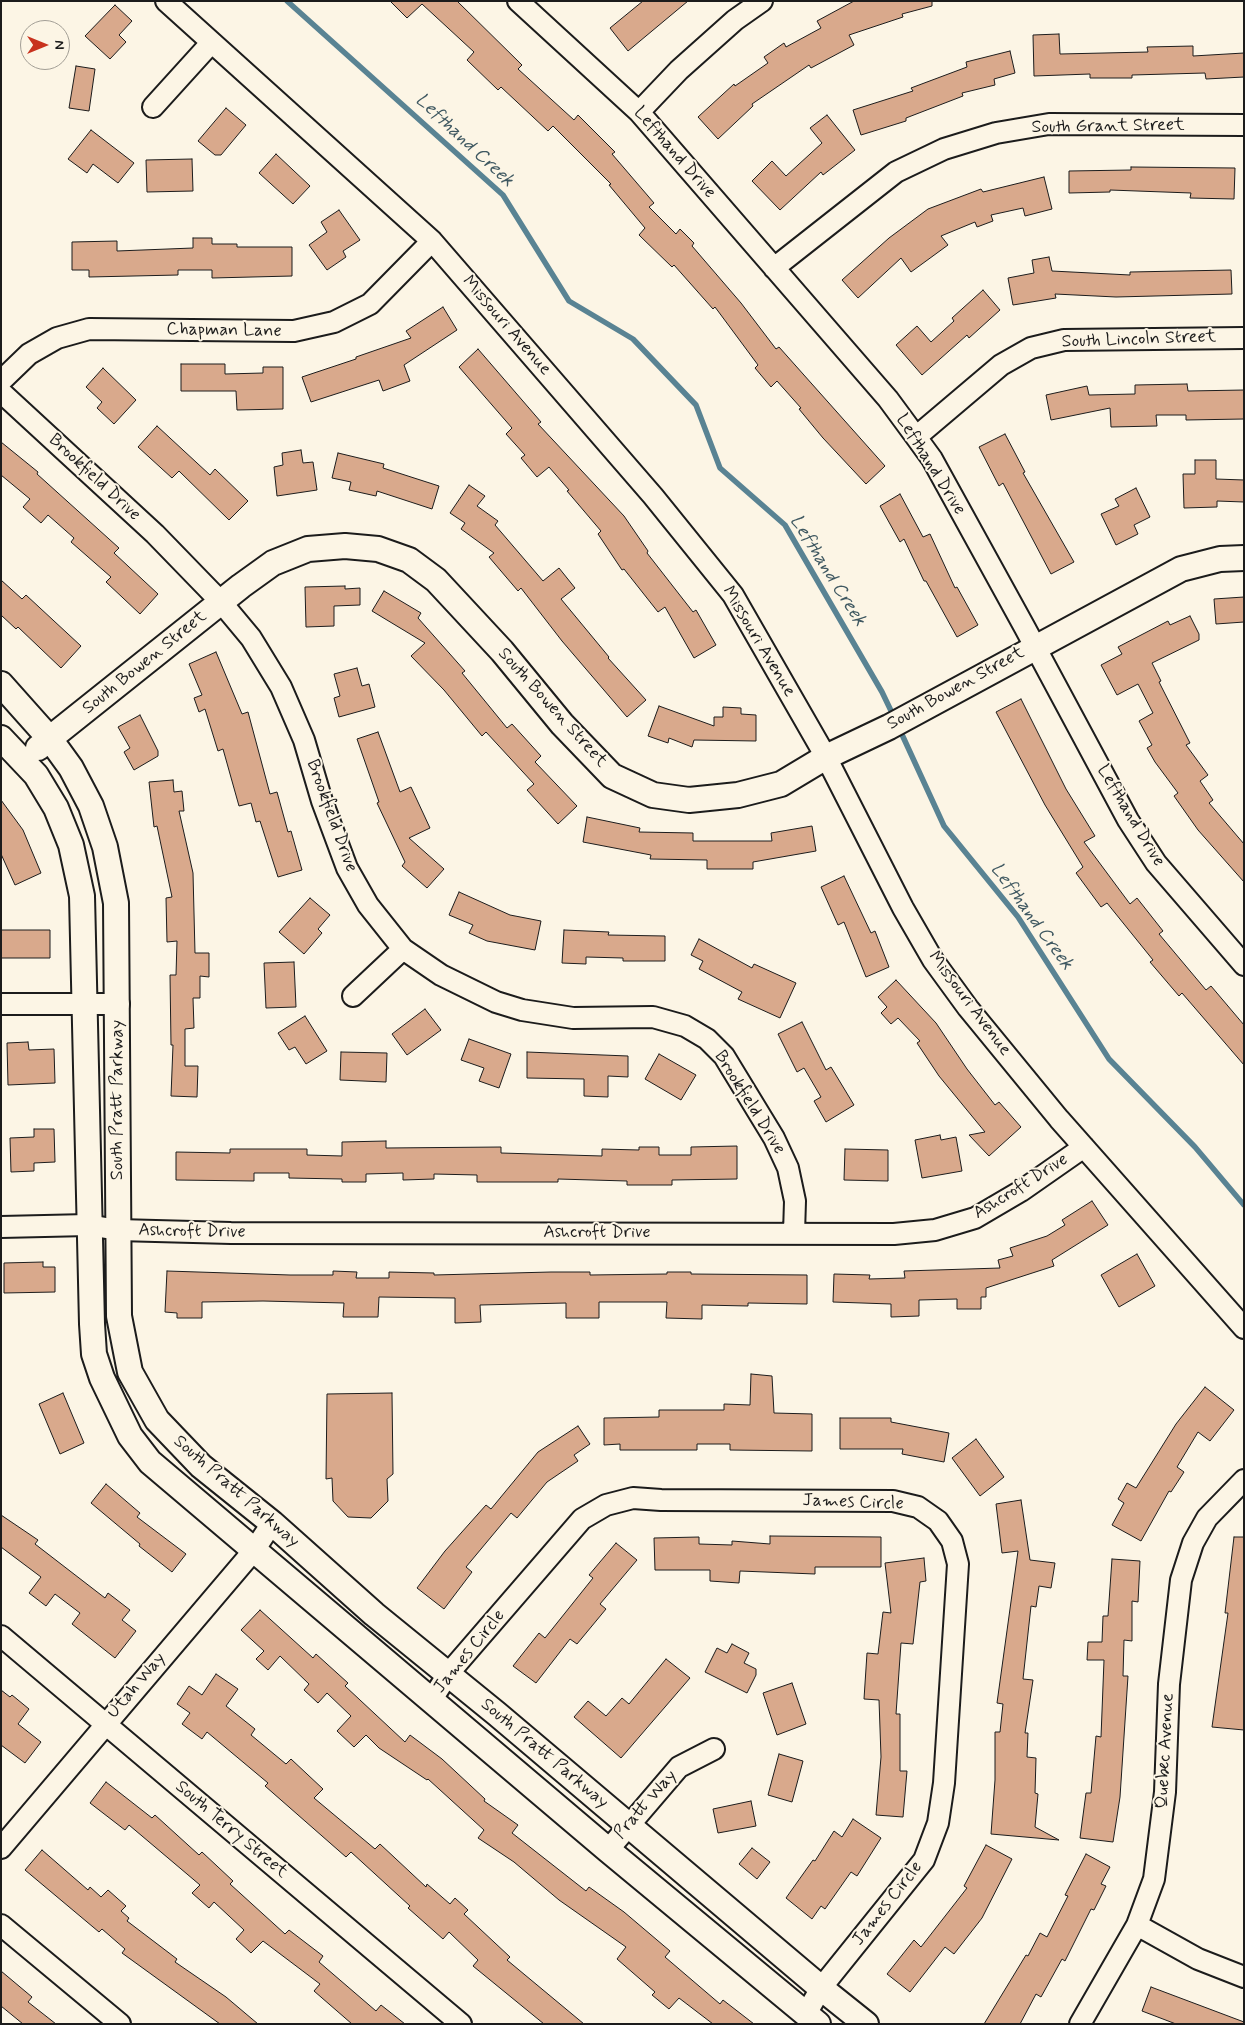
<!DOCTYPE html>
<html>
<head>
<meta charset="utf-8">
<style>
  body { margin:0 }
  #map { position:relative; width:1245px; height:2025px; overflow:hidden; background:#fcf5e5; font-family:Mynerve,sans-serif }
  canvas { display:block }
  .frame { position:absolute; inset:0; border:2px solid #1c1c1c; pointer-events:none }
  .north { position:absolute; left:20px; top:20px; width:50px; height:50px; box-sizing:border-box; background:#fcf5e5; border:1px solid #a29e95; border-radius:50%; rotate:90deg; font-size:14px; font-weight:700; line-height:20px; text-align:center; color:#1c1c1c }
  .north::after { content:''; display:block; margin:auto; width:18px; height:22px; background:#c8321e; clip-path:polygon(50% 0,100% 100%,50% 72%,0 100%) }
</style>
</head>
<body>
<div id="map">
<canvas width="1245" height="2025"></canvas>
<div class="frame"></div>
<div class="north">N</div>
</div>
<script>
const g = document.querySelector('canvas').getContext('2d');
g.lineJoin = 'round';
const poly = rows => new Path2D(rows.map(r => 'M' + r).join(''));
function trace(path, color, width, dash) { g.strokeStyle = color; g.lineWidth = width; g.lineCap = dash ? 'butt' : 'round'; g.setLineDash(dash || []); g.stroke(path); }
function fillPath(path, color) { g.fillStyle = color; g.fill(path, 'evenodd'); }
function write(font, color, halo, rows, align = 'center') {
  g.font = font + ' Mynerve,sans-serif'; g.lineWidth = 4; g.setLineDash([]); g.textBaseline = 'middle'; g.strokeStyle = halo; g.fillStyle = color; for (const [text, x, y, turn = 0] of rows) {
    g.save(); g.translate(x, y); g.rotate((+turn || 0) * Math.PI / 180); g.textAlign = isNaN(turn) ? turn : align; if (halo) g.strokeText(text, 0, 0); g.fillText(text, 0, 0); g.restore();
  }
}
trace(poly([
  [287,1,503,195,569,301,633,339,696,405,720,468,785,525,882,692,894,717],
  [899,728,944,826,1018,917,1109,1059,1195,1147,1244,1205]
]), '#598393', 5.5);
const building = poly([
  [390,1,457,1,522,65,518,69,574,120,578,115,615,152,612,154,654,203,649,207,676,234,680,229,694,243,692,246,741,303,776,349,779,347,885,466,866,484,823,438,799,409,801,408,777,381,771,387,755,368,758,365,715,307,713,309,674,265,672,267,639,235,645,228,609,185,611,184,553,126,548,131,501,87,498,90,467,60,474,52,422,4,407,18,390,1],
  [643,1,688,1,628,51,610,28,643,1],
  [854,1,932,1,932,6,902,14,903,17,849,35,854,45,811,68,809,65,752,104,753,106,718,139,698,117,734,84,735,86,768,63,764,57,784,43,786,47,821,28,817,21,854,1],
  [115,5,132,21,119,35,126,42,110,59,85,36,115,5],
  [1059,34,1060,54,1148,52,1147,47,1193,46,1193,56,1244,53,1244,77,1206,79,1205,73,1132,75,1132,78,1090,78,1090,74,1034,76,1033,35,1059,34],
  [1010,51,1015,73,994,79,995,85,962,93,963,96,906,118,906,121,861,135,853,110,913,91,911,88,967,67,966,62,1010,51],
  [76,66,95,69,89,111,69,108,76,66],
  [226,108,246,125,221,155,215,155,198,141,226,108],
  [827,115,855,150,823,175,821,172,780,210,752,181,772,161,786,176,822,143,810,128,827,115],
  [91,130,134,163,118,183,93,164,87,173,68,159,91,130],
  [276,154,310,186,293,204,259,173,276,154],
  [192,159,193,191,147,192,146,160,192,159],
  [1131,167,1235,168,1234,199,1190,198,1191,193,1110,190,1110,192,1069,193,1069,171,1131,170,1131,167],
  [1044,177,1052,209,1025,216,1023,208,991,215,993,221,977,227,975,222,941,236,948,245,911,272,901,258,858,298,842,280,889,238,928,209,981,189,983,192,1044,177],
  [339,210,360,240,343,251,346,257,327,270,309,245,327,232,321,222,339,210],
  [193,238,212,238,212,244,237,244,237,247,292,247,292,276,212,278,212,270,178,270,178,275,89,277,89,270,72,270,72,242,117,241,117,251,193,248,193,238],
  [1049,257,1052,271,1130,275,1130,272,1231,270,1232,294,1116,297,1055,294,1056,298,1013,305,1008,278,1034,273,1032,260,1049,257],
  [983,290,1000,310,969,338,967,335,922,375,896,345,917,326,931,342,954,321,952,318,983,290],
  [443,307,457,330,404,365,410,381,383,391,379,380,311,402,302,377,356,359,356,357,411,338,406,331,443,307],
  [478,349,541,422,538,424,624,516,648,551,647,553,693,612,696,610,716,645,694,658,665,607,658,612,624,569,622,570,598,534,601,531,567,491,569,490,549,467,537,477,521,458,525,455,506,434,512,428,459,367,478,349],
  [181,364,225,364,225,374,263,373,263,367,283,367,283,409,237,410,236,391,181,391,181,364],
  [103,368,136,400,114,424,97,408,102,402,86,387,103,368],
  [1187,384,1188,391,1244,390,1244,419,1186,420,1186,415,1156,415,1157,426,1111,427,1110,408,1051,420,1046,395,1087,386,1089,395,1135,394,1135,385,1187,384],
  [157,426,210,475,215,469,248,501,229,520,179,471,172,478,138,447,157,426],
  [1005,434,1025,472,1023,473,1074,562,1051,574,1003,483,999,486,979,447,1005,434],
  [1,442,38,472,37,474,119,548,114,553,158,594,140,614,106,582,111,577,71,542,74,538,48,515,41,523,23,507,30,499,1,475,1,442],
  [301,450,303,463,313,462,317,490,277,496,274,467,283,465,282,453,301,450],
  [338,453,384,464,383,468,439,486,432,509,377,491,376,496,349,490,351,482,332,478,338,453],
  [1195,460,1216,460,1216,479,1244,480,1244,502,1217,501,1217,507,1184,508,1183,474,1195,474,1195,460],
  [469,485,485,496,477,506,498,521,495,525,543,581,559,568,575,588,561,599,609,657,608,658,646,700,627,717,562,641,521,588,518,591,489,557,494,553,461,529,465,523,450,513,469,485],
  [1136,488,1150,517,1134,525,1138,534,1116,545,1101,514,1119,506,1115,499,1136,488],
  [900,494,923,537,930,534,955,588,957,587,978,625,957,637,926,581,924,581,904,539,900,542,880,506,900,494],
  [1,580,22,599,26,595,81,646,61,668,18,627,16,629,1,615,1,580],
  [345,586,345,589,360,588,360,605,334,606,334,626,306,627,305,587,345,586],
  [384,591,421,613,418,618,465,671,462,673,507,728,512,724,541,756,535,762,577,806,558,824,527,790,534,784,486,732,482,736,444,690,411,656,425,643,372,611,384,591],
  [1244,597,1244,622,1216,624,1214,599,1244,597],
  [1190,616,1199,634,1199,640,1152,663,1161,681,1159,682,1190,743,1186,745,1208,775,1200,781,1213,800,1209,803,1244,844,1244,882,1198,830,1174,796,1178,793,1155,762,1147,748,1152,745,1139,721,1153,713,1138,684,1117,695,1101,665,1122,654,1118,647,1168,621,1170,625,1190,616],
  [216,652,242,714,248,712,270,794,277,792,288,832,291,831,302,870,278,877,260,821,256,822,251,803,239,806,223,749,218,751,205,709,199,712,194,698,202,695,189,664,216,652],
  [357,668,362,686,369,684,375,707,339,717,334,698,340,696,334,674,357,668],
  [1021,699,1066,789,1095,836,1084,842,1130,904,1137,898,1163,931,1159,934,1206,990,1211,986,1244,1025,1244,1065,1182,993,1179,996,1150,962,1153,960,1107,903,1101,907,1076,873,1083,867,1045,805,996,712,1021,699],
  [659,706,714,726,714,717,723,717,723,707,741,708,741,714,756,715,756,741,694,740,692,747,669,738,668,743,648,736,659,706],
  [140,715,158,751,158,756,134,770,124,752,130,748,118,727,140,715],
  [378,732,400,792,411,787,430,828,409,838,444,869,427,888,402,866,405,862,377,803,379,802,357,739,378,732],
  [173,780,174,792,182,791,184,811,179,811,193,873,195,953,209,953,209,977,200,976,200,998,193,998,194,1028,185,1029,185,1066,198,1066,197,1097,171,1096,173,1045,171,1045,170,975,176,975,177,941,167,942,166,898,172,897,157,826,154,827,149,782,173,780],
  [1,800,23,830,41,873,15,885,1,854,1,800],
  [587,817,640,828,639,832,693,833,693,841,772,841,771,833,812,826,816,851,753,862,753,869,707,869,707,860,650,859,651,855,583,842,587,817],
  [844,876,871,933,875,931,889,967,866,977,844,922,838,925,821,887,844,876],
  [459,892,510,915,541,921,535,950,487,941,469,933,473,925,449,915,459,892],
  [310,898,330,915,318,929,322,933,304,954,279,932,310,898],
  [1,930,50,930,50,958,1,958,1,930],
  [564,930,609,932,608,935,665,936,665,961,623,961,623,958,586,957,586,964,562,963,564,930],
  [699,939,752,968,754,964,796,983,780,1018,738,999,742,992,699,969,703,961,691,955,699,939],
  [294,962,296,1007,266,1008,264,963,294,962],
  [896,980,936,1023,967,1069,995,1105,999,1102,1021,1127,989,1156,969,1135,985,1132,939,1076,917,1043,920,1041,898,1018,891,1024,881,1013,887,1007,878,997,896,980],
  [425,1009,441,1030,407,1055,392,1034,425,1009],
  [305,1016,327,1051,306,1064,295,1047,289,1050,278,1033,305,1016],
  [802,1022,826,1070,831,1067,854,1105,826,1122,814,1101,821,1097,804,1068,797,1072,778,1034,802,1022],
  [469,1039,511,1054,499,1088,479,1081,484,1068,461,1060,469,1039],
  [28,1042,29,1050,54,1049,55,1083,8,1085,7,1043,28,1042],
  [341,1052,387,1053,386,1082,340,1080,341,1052],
  [527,1052,628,1056,628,1077,608,1076,608,1097,584,1096,584,1079,527,1078,527,1052],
  [659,1054,696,1075,681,1100,645,1079,659,1054],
  [34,1129,54,1129,55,1162,34,1163,34,1171,11,1172,10,1138,34,1137,34,1129],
  [940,1135,941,1140,956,1137,962,1171,922,1178,915,1140,940,1135],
  [386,1141,386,1148,501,1147,501,1153,602,1156,602,1149,639,1150,639,1147,659,1147,659,1155,691,1155,691,1147,737,1146,737,1179,672,1180,672,1185,627,1185,627,1181,558,1179,558,1182,477,1182,477,1175,434,1174,434,1179,403,1180,403,1173,366,1174,366,1182,342,1182,342,1179,289,1178,289,1173,254,1173,254,1181,176,1180,176,1152,230,1153,230,1149,307,1149,307,1155,342,1156,342,1142,386,1141],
  [845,1149,888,1150,888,1181,844,1180,845,1149],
  [1092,1201,1108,1225,1052,1260,1054,1266,986,1288,986,1297,981,1297,981,1309,957,1309,957,1299,919,1300,919,1316,891,1317,891,1304,833,1302,834,1274,870,1275,869,1279,905,1278,904,1271,1000,1268,998,1260,1013,1256,1010,1248,1047,1236,1065,1225,1062,1220,1092,1201],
  [1137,1254,1155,1286,1119,1307,1101,1275,1137,1254],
  [43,1262,43,1267,55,1267,55,1292,4,1293,4,1263,43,1262],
  [167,1271,290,1275,333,1275,333,1271,357,1272,356,1278,389,1278,389,1272,434,1273,434,1275,551,1272,590,1272,590,1275,667,1274,667,1272,691,1272,691,1274,807,1275,807,1304,748,1303,748,1306,702,1305,702,1319,666,1318,667,1302,599,1302,599,1318,566,1318,566,1303,480,1305,481,1322,455,1323,455,1298,379,1297,378,1317,343,1317,344,1303,263,1301,202,1302,202,1318,177,1318,177,1313,165,1312,167,1271],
  [751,1374,772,1376,774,1413,812,1414,812,1451,730,1450,730,1444,697,1444,697,1450,620,1450,620,1444,604,1445,604,1418,659,1417,659,1410,724,1410,724,1404,750,1405,751,1374],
  [1205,1387,1234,1410,1210,1441,1198,1432,1177,1467,1184,1472,1171,1492,1169,1491,1141,1541,1112,1525,1124,1503,1118,1499,1127,1483,1136,1488,1176,1424,1205,1387],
  [63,1393,84,1443,60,1454,39,1404,63,1393],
  [392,1393,393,1474,387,1479,388,1501,371,1518,348,1517,333,1501,332,1478,326,1479,327,1394,392,1393],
  [840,1418,891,1418,891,1422,949,1433,944,1462,902,1454,903,1449,840,1449,840,1418],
  [578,1426,590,1444,574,1455,578,1461,547,1482,517,1518,511,1513,466,1567,472,1572,444,1609,417,1588,445,1551,486,1505,491,1509,538,1452,578,1426],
  [976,1439,1004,1477,980,1496,952,1458,976,1439],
  [106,1484,140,1513,137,1517,186,1554,172,1572,139,1546,140,1544,91,1503,106,1484],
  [1021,1500,1030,1560,1055,1563,1051,1588,1039,1586,1036,1607,1031,1606,1023,1679,1033,1680,1025,1733,1028,1733,1027,1757,1036,1758,1035,1793,1038,1794,1035,1827,1059,1840,991,1834,995,1780,995,1732,1000,1732,1003,1704,997,1703,1018,1551,1002,1553,996,1504,1021,1500],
  [1,1515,38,1540,35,1544,105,1598,108,1593,130,1610,122,1620,136,1631,115,1658,72,1624,80,1613,55,1594,46,1606,29,1593,41,1577,1,1547,1,1515],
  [770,1536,881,1537,881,1567,815,1567,815,1574,740,1571,739,1583,710,1581,710,1570,655,1570,654,1538,699,1537,699,1544,732,1545,732,1541,770,1544,770,1536],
  [1234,1537,1244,1537,1244,1730,1212,1727,1228,1613,1225,1613,1234,1537],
  [616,1543,637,1560,600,1604,606,1609,577,1644,570,1639,536,1683,513,1666,539,1633,545,1638,593,1578,589,1575,616,1543],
  [924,1558,926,1581,920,1582,913,1644,901,1643,896,1714,900,1714,900,1771,907,1771,903,1817,876,1815,881,1757,879,1700,864,1699,867,1653,878,1654,883,1612,891,1613,885,1563,924,1558],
  [1112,1559,1140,1561,1138,1602,1132,1601,1132,1641,1124,1640,1123,1676,1128,1676,1120,1797,1113,1842,1080,1838,1086,1793,1091,1793,1096,1736,1101,1737,1104,1660,1087,1660,1088,1642,1102,1642,1103,1616,1108,1616,1112,1559],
  [260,1610,313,1658,316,1654,348,1683,345,1686,405,1742,410,1735,442,1759,485,1799,484,1801,518,1825,512,1833,586,1891,589,1887,624,1912,670,1951,665,1957,720,2004,723,2000,754,2024,713,2024,679,1998,669,2009,652,1995,655,1992,617,1959,626,1947,559,1900,514,1862,478,1838,484,1830,428,1779,427,1780,379,1748,366,1735,354,1747,337,1731,351,1716,327,1693,318,1703,304,1690,309,1684,280,1656,268,1670,256,1659,264,1651,241,1630,260,1610],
  [732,1644,749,1653,744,1663,756,1669,756,1675,747,1693,705,1672,717,1648,727,1653,732,1644],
  [666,1659,690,1678,621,1758,574,1717,588,1701,606,1716,622,1698,629,1704,666,1659],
  [216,1674,238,1689,226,1706,255,1729,251,1735,286,1764,291,1759,323,1789,314,1798,375,1849,380,1844,426,1887,427,1884,450,1904,455,1898,468,1910,464,1914,510,1957,507,1960,584,2024,544,2024,473,1966,478,1960,449,1932,443,1939,408,1908,410,1906,351,1852,346,1857,265,1786,268,1783,207,1732,202,1739,182,1724,190,1713,177,1704,189,1686,202,1695,216,1674],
  [792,1683,806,1724,777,1735,763,1693,792,1683],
  [1,1690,10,1697,12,1695,29,1709,18,1724,41,1742,25,1763,1,1745,1,1690],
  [779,1754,803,1761,792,1802,768,1795,779,1754],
  [106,1782,152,1818,155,1815,199,1855,202,1852,233,1881,230,1884,285,1934,289,1930,323,1956,319,1962,376,2011,381,2005,405,2024,352,2024,314,1991,320,1984,263,1941,251,1953,236,1939,244,1930,214,1902,209,1908,192,1893,200,1885,129,1825,125,1830,90,1803,106,1782],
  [751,1801,756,1826,718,1833,713,1809,751,1801],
  [853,1819,881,1838,857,1876,851,1872,825,1909,821,1906,812,1919,786,1898,813,1860,815,1861,834,1831,842,1837,853,1819],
  [986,1845,1012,1859,982,1918,954,1954,945,1947,910,1992,887,1974,914,1940,921,1947,967,1888,964,1886,986,1845],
  [752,1848,770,1862,757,1879,739,1864,752,1848],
  [42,1850,88,1890,90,1887,101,1897,108,1890,126,1906,121,1911,129,1918,127,1921,177,1959,175,1962,226,1997,258,2024,220,2024,122,1953,125,1949,102,1929,99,1932,25,1870,42,1850],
  [1086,1854,1110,1867,1101,1884,1106,1886,1094,1910,1091,1909,1065,1961,1062,1959,1041,1997,1036,1994,1020,2024,984,2024,1026,1955,1028,1956,1040,1933,1047,1937,1068,1896,1065,1895,1086,1854],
  [1,1971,32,1997,28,2002,56,2024,23,2024,1,2006,1,1971],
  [1151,1987,1244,2022,1244,2024,1176,2024,1142,2011,1151,1987]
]);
fillPath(building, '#d9a98c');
trace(building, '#1c1c1c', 1);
const minor = poly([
  [166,1,432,241,653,496,733,595,826,757,903,908,933,960,968,1008,1059,1119,1244,1328],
  [518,1,639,112,888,399,916,437,932,459,1025,628,1128,820,1156,863,1244,965],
  [153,107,211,43],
  [639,112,679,70,735,20,762,1],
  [774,268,896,172,944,149,996,133,1049,124,1244,125],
  [1,381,29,354,57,338,89,329,294,331,334,322,370,304,432,241],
  [1,392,155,534,221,602,251,638,281,687,304,740,322,801,347,868,368,905,403,949,441,975,496,1002,522,1010,573,1018,653,1017,685,1026,707,1039,724,1056,774,1138,788,1168,795,1201,794,1233],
  [916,437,1001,365,1031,348,1064,340,1244,338],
  [353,996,403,949],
  [1,1004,119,1004],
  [1,1227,88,1225,118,1230,231,1233,894,1234,935,1230,975,1218,1021,1191,1084,1147],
  [1,1636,461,2024],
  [431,1701,448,1674,582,1519,606,1505,633,1498,661,1500,893,1501,918,1507,938,1521,952,1541,958,1564,944,1783,938,1823,924,1860,821,1988,806,2014],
  [1,1848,255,1549,272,1523],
  [608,1850,679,1767,714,1749],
  [1,1925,120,2024],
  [1137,1925,1198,1959,1244,1977],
  [1080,2024,1137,1925,1154,1879,1165,1792,1169,1684,1181,1580,1193,1543,1207,1518,1244,1480]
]);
const tertiary = poly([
  [1,684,50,739,71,768,91,806,105,847,116,903,119,1316,130,1372,157,1420,201,1466,272,1523,374,1614,497,1714,821,1988,866,2024],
  [1,738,36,775,56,808,71,845,82,896,92,1324,94,1354,102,1378,130,1436,150,1462,608,1850,818,2024],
  [38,748,241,586,273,563,308,549,345,546,378,549,409,560,436,580,502,651,562,724,612,776,653,795,689,800,738,795,781,784,826,757,889,727,1181,569,1220,559,1244,558]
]);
trace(minor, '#1c1c1c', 24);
trace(tertiary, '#1c1c1c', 28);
trace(minor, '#fcf5e5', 20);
trace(tertiary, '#fcf5e5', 24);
write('18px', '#1c1c1c', '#fcf5e5', [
  ["South Grant Street",1108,127,-1],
  ["Lefthand Drive",674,153,49],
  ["Missouri Avenue",506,326,49],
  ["Chapman Lane",224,331,1],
  ["South Lincoln Street",1139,340,-2],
  ["Lefthand Drive",930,465,58],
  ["Brookfield Drive",94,478,43],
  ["Missouri Avenue",758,642,59],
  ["South Bowen Street",145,663,-39],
  ["South Bowen Street",956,689,-29],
  ["South Bowen Street",552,708,48],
  ["Brookfield Drive",331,816,70],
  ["Lefthand Drive",1130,816,59],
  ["Missouri Avenue",969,1004,53],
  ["South Pratt Parkway",118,1100,-90],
  ["Brookfield Drive",749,1103,58],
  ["Ashcroft Drive",1021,1187,-32],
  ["Ashcroft Drive",192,1232,1],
  ["Ashcroft Drive",597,1233],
  ["South Pratt Parkway",236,1492,41],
  ["James Circle",853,1503,2],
  ["James Circle",470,1652,-51],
  ["Utah Way",137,1686,-50],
  ["Quebec Avenue",1166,1751,-87],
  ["South Pratt Parkway",544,1754,40],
  ["Pratt Way",646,1805,-49],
  ["South Terry Street",231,1830,40],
  ["James Circle",888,1904,-52]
]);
write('italic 19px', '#3f5861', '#fcf5e5', [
  ["Lefthand Creek",464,141,43],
  ["Lefthand Creek",827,571,58],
  ["Lefthand Creek",1031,917,54]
]);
</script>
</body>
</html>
